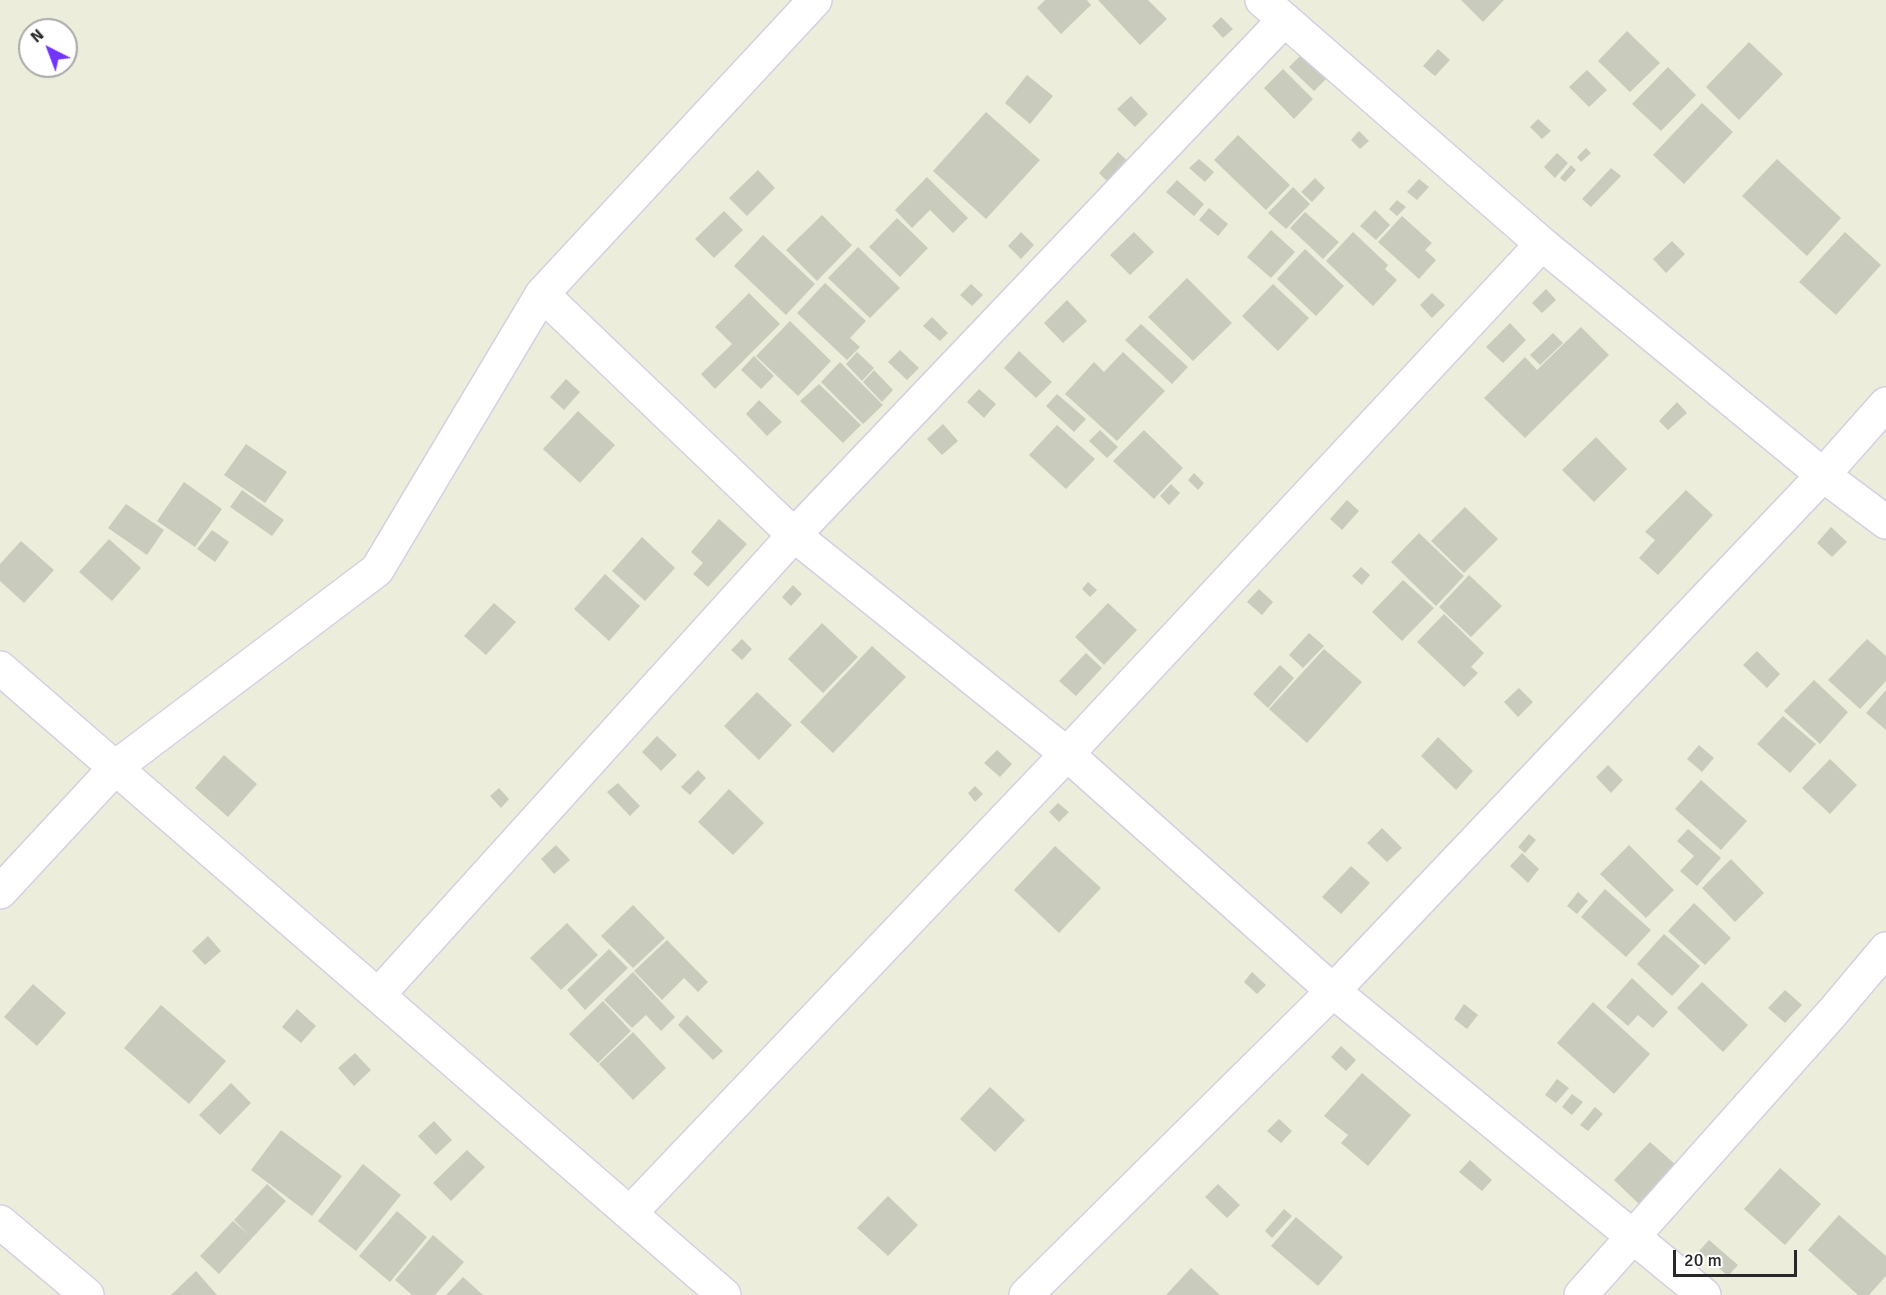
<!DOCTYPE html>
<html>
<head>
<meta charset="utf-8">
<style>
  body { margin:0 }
  #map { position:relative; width:1886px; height:1295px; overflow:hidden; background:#ecedda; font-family:Signika,sans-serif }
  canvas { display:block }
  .north { position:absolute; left:18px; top:18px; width:60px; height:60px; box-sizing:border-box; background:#fff; border:2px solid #a9a9a9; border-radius:50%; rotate:318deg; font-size:16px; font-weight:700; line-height:24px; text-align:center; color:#292929 }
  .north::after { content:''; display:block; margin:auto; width:21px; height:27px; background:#7035ff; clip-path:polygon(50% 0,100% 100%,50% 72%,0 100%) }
  .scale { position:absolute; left:1673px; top:1250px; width:124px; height:27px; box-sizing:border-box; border:3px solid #292929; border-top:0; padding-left:8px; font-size:18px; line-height:21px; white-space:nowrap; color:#292929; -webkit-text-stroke:4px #fff; paint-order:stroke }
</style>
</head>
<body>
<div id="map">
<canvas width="1886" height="1295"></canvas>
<div class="north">N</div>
<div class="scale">20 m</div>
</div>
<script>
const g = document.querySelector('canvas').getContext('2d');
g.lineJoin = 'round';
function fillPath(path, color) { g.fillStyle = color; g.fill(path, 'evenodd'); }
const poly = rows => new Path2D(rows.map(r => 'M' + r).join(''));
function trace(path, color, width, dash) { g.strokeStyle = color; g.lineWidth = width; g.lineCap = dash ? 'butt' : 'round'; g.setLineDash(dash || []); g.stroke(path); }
fillPath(poly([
  [1045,0,1087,0,1091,5,1061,34,1037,8],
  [1098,0,1148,0,1167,19,1140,45],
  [1461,0,1504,0,1483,22],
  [1221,17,1233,29,1223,38,1212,26],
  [1627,31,1660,63,1630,92,1598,61],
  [1749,42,1783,74,1739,120,1706,87],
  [1438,49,1450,60,1435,76,1423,66],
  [1303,53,1328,77,1314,91,1289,67],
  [1668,67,1696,95,1661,131,1632,104],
  [1283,69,1313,99,1294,119,1264,88],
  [1587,70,1607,90,1589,107,1569,87],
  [1027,75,1053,96,1030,124,1005,103],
  [1131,96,1148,114,1135,127,1117,109],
  [1702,103,1733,132,1684,184,1653,155],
  [986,112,1040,160,986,219,933,171],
  [1538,119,1551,131,1542,139,1530,127],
  [1359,131,1369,141,1360,149,1351,140],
  [1238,135,1290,185,1266,210,1214,160],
  [1586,148,1591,153,1581,162,1577,157],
  [1118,152,1134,167,1115,189,1099,173],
  [1557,153,1568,163,1555,178,1544,167],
  [1199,159,1214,172,1205,182,1189,168],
  [1777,159,1841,218,1807,256,1742,196],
  [1571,165,1576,170,1565,182,1560,178],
  [1611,168,1621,176,1591,207,1582,199],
  [758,170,775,188,747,216,729,198],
  [927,177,968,218,953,233,930,210,912,228,895,210],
  [1315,178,1325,188,1312,202,1301,192],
  [1419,179,1429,187,1417,200,1407,192],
  [1177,180,1204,204,1194,216,1166,192],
  [1293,187,1310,204,1286,229,1268,213],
  [1397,200,1406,207,1397,216,1389,209],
  [1209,208,1228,224,1218,236,1199,220],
  [1375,210,1390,225,1376,240,1360,226],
  [724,211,743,230,714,258,695,239],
  [1305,212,1339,242,1323,259,1290,228],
  [822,215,852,245,817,281,786,250],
  [1402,216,1432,243,1425,250,1436,260,1419,279,1378,242],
  [897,218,928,248,900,277,869,247],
  [1271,230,1295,252,1271,278,1247,257],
  [1021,232,1034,245,1021,259,1008,246],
  [1134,232,1154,252,1130,275,1110,255],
  [1353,232,1388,265,1385,269,1397,280,1373,306,1326,261],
  [1845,232,1881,265,1836,315,1799,282],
  [763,235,815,284,786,315,734,266],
  [1672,241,1685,254,1666,273,1653,259],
  [858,247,900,288,870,318,828,278],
  [1305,249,1344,286,1316,316,1277,279],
  [1187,278,1232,323,1193,361,1148,317],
  [825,283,866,321,850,338,860,347,847,360,797,313],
  [971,284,983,295,972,306,960,295],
  [1273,284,1309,318,1278,351,1242,316],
  [1546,289,1556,300,1542,313,1532,303],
  [749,293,780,324,715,389,701,374,732,344,715,327],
  [1432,293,1445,305,1432,318,1420,305],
  [1067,300,1087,321,1063,343,1044,323],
  [932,317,948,333,940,341,923,326],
  [790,321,831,361,798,396,756,356],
  [1510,323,1526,340,1503,363,1486,347],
  [1141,324,1188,367,1172,384,1125,340],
  [1581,327,1609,355,1525,438,1484,398,1525,357,1537,370],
  [1553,333,1563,343,1540,365,1530,355],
  [900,350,919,368,907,380,888,362],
  [1019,351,1052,382,1036,398,1004,368],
  [857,352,874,368,862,381,846,364],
  [1123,352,1165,391,1117,441,1065,394,1094,362,1104,372],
  [754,356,774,376,761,389,741,370],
  [840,362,883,405,863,424,821,382],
  [874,370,893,390,882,402,863,382],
  [566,379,580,392,564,410,550,397],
  [819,384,861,425,843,443,800,401],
  [979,389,996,404,984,418,967,402],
  [1057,394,1086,419,1074,432,1046,406],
  [759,400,782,422,767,436,746,414],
  [1677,402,1687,413,1668,430,1659,421],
  [578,411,615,445,580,483,543,449],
  [943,424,958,441,942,455,927,439],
  [1057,425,1095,459,1066,489,1029,455],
  [1100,430,1118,447,1107,458,1089,441],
  [1144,430,1183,468,1154,499,1113,461],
  [1596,437,1627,469,1594,502,1562,470],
  [246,444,287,472,265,503,224,475],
  [1194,473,1204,483,1198,490,1188,480],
  [184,482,222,509,195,547,157,521],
  [1171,484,1180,493,1169,505,1160,496],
  [242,490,284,520,272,536,230,507],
  [1686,490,1713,515,1658,575,1639,558,1655,540,1645,532],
  [1347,500,1359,511,1342,530,1330,519],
  [126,504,164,530,147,555,108,528],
  [1465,507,1498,539,1464,573,1431,541],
  [719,519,747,544,708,587,693,574,703,563,691,552],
  [1831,527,1847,542,1832,557,1817,543],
  [212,530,229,542,215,562,197,549],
  [1419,533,1464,576,1436,606,1391,562],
  [642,537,675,568,645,601,612,571],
  [109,539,141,568,112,601,79,572],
  [21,541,54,570,24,603,0,581,0,564],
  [1361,567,1370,575,1362,585,1352,576],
  [605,574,640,606,609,641,574,609],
  [1469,575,1502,606,1471,637,1439,607],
  [1403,580,1434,608,1402,641,1372,612],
  [1088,582,1097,590,1090,597,1082,589],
  [793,585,802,594,791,606,782,597],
  [1259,589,1273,602,1262,615,1247,602],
  [494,603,516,622,486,655,464,636],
  [1108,603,1137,630,1104,665,1075,637],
  [1444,614,1484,653,1471,667,1478,673,1464,687,1417,642],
  [822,623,858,657,823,693,788,659],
  [1309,633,1324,646,1303,668,1289,655],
  [742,639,752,649,742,660,731,650],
  [1867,639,1886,656,1886,681,1860,709,1828,680],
  [872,646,906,677,833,753,800,722],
  [1324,649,1362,682,1307,743,1269,709],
  [1757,651,1780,674,1767,688,1743,665],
  [1086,653,1102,668,1076,696,1059,681],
  [1280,665,1294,678,1268,708,1253,694],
  [1814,680,1848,712,1820,744,1784,711],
  [1519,688,1533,702,1518,717,1504,702],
  [1886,690,1886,730,1866,713],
  [757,692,792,725,759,760,724,726],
  [1783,716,1816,744,1790,773,1757,744],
  [657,736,677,755,661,771,642,752],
  [1438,737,1473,771,1456,790,1421,756],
  [1699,745,1714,758,1702,772,1687,759],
  [997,750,1012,764,1000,777,984,763],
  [224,755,257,784,228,817,195,788],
  [1830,759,1857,785,1830,814,1802,788],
  [1608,765,1623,780,1611,793,1596,777],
  [698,770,706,778,690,795,681,787],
  [1701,780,1747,821,1721,850,1675,809],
  [618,783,640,806,630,816,607,792],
  [975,786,983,794,975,802,968,793],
  [499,788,509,799,501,808,490,796],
  [729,789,764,823,733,855,698,822],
  [1058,803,1069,812,1059,822,1049,812],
  [1382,828,1402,848,1387,862,1367,843],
  [1688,829,1721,858,1697,886,1680,871,1694,856,1677,841],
  [1529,834,1536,840,1525,853,1518,847],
  [556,845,570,860,554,874,541,859],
  [1629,845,1674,890,1646,918,1600,874],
  [1055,846,1101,888,1059,933,1014,890],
  [1522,853,1539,869,1528,883,1510,866],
  [1731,859,1764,893,1735,922,1702,888],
  [1351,866,1370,883,1341,914,1322,897],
  [1605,889,1651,930,1626,957,1581,917],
  [1578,892,1588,901,1577,914,1567,906],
  [1694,903,1731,938,1705,965,1668,931],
  [633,905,665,938,633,968,601,936],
  [567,923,598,955,561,990,530,958],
  [1664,934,1700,966,1672,996,1637,964],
  [208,936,221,951,205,965,192,951],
  [667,940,708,982,698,992,684,978,662,1000,634,971],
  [609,949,628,968,585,1010,567,990],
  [633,972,675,1017,661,1031,646,1015,632,1028,604,1000],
  [1252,972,1266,985,1257,994,1244,982],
  [1632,978,1668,1012,1653,1028,1638,1015,1628,1026,1606,1007],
  [1702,982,1748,1025,1723,1052,1677,1008],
  [33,984,66,1013,37,1046,4,1017],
  [1785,990,1802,1005,1785,1023,1768,1008],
  [603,1001,631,1031,598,1063,569,1034],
  [1593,1002,1650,1054,1614,1094,1557,1043],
  [1464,1004,1478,1015,1467,1029,1454,1019],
  [161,1005,226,1061,189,1104,124,1048],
  [297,1009,316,1026,301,1043,282,1027],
  [687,1015,723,1051,713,1060,678,1025],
  [633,1032,666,1068,633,1100,599,1064],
  [1341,1046,1356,1060,1346,1071,1331,1057],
  [355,1053,371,1070,354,1086,338,1068],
  [1362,1073,1411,1115,1368,1166,1341,1143,1348,1135,1324,1116],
  [1557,1079,1569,1088,1556,1103,1545,1095],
  [231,1083,251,1103,220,1135,199,1115],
  [990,1087,1025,1120,995,1152,960,1119],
  [1572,1094,1583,1102,1572,1115,1562,1107],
  [1595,1107,1603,1114,1588,1131,1580,1125],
  [1279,1119,1292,1131,1281,1143,1267,1131],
  [434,1121,452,1140,436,1155,418,1136],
  [281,1130,342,1176,312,1216,251,1170],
  [1650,1142,1676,1165,1639,1204,1614,1180],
  [467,1150,485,1167,451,1201,433,1183],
  [1470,1160,1492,1180,1482,1191,1459,1172],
  [363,1164,401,1195,356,1251,318,1221],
  [1780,1168,1821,1204,1785,1245,1744,1209],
  [267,1184,286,1201,219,1274,200,1256,233,1221,249,1235,234,1220],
  [1218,1184,1240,1205,1227,1218,1205,1197],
  [888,1196,918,1225,888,1256,857,1228],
  [1284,1209,1292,1216,1272,1238,1265,1231],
  [397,1211,427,1237,390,1282,359,1256],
  [1839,1215,1886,1256,1886,1276,1869,1295,1858,1295,1808,1250],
  [1296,1217,1343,1257,1318,1286,1271,1246],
  [433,1235,464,1262,435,1295,412,1295,395,1280],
  [1709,1240,1738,1265,1728,1276,1699,1251],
  [1191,1268,1220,1295,1166,1295],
  [196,1271,217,1295,171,1295],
  [463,1277,483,1295,446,1295]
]), '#c9cbbd');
const minor = poly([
  [1262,0,1542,244,1823,475,1886,522],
  [542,294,794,535,1067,754,1333,991,1704,1295],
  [0,668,724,1295],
  [0,892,117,766,377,570,542,294,815,0],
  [379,994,794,535,1284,20],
  [630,1213,1067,754,1542,244],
  [0,1222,87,1295],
  [1026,1295,1333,991,1823,475,1886,404],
  [1581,1295,1833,1012,1886,949]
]);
trace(minor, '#d5cfe4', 36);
trace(minor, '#fff', 33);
</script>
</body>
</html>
